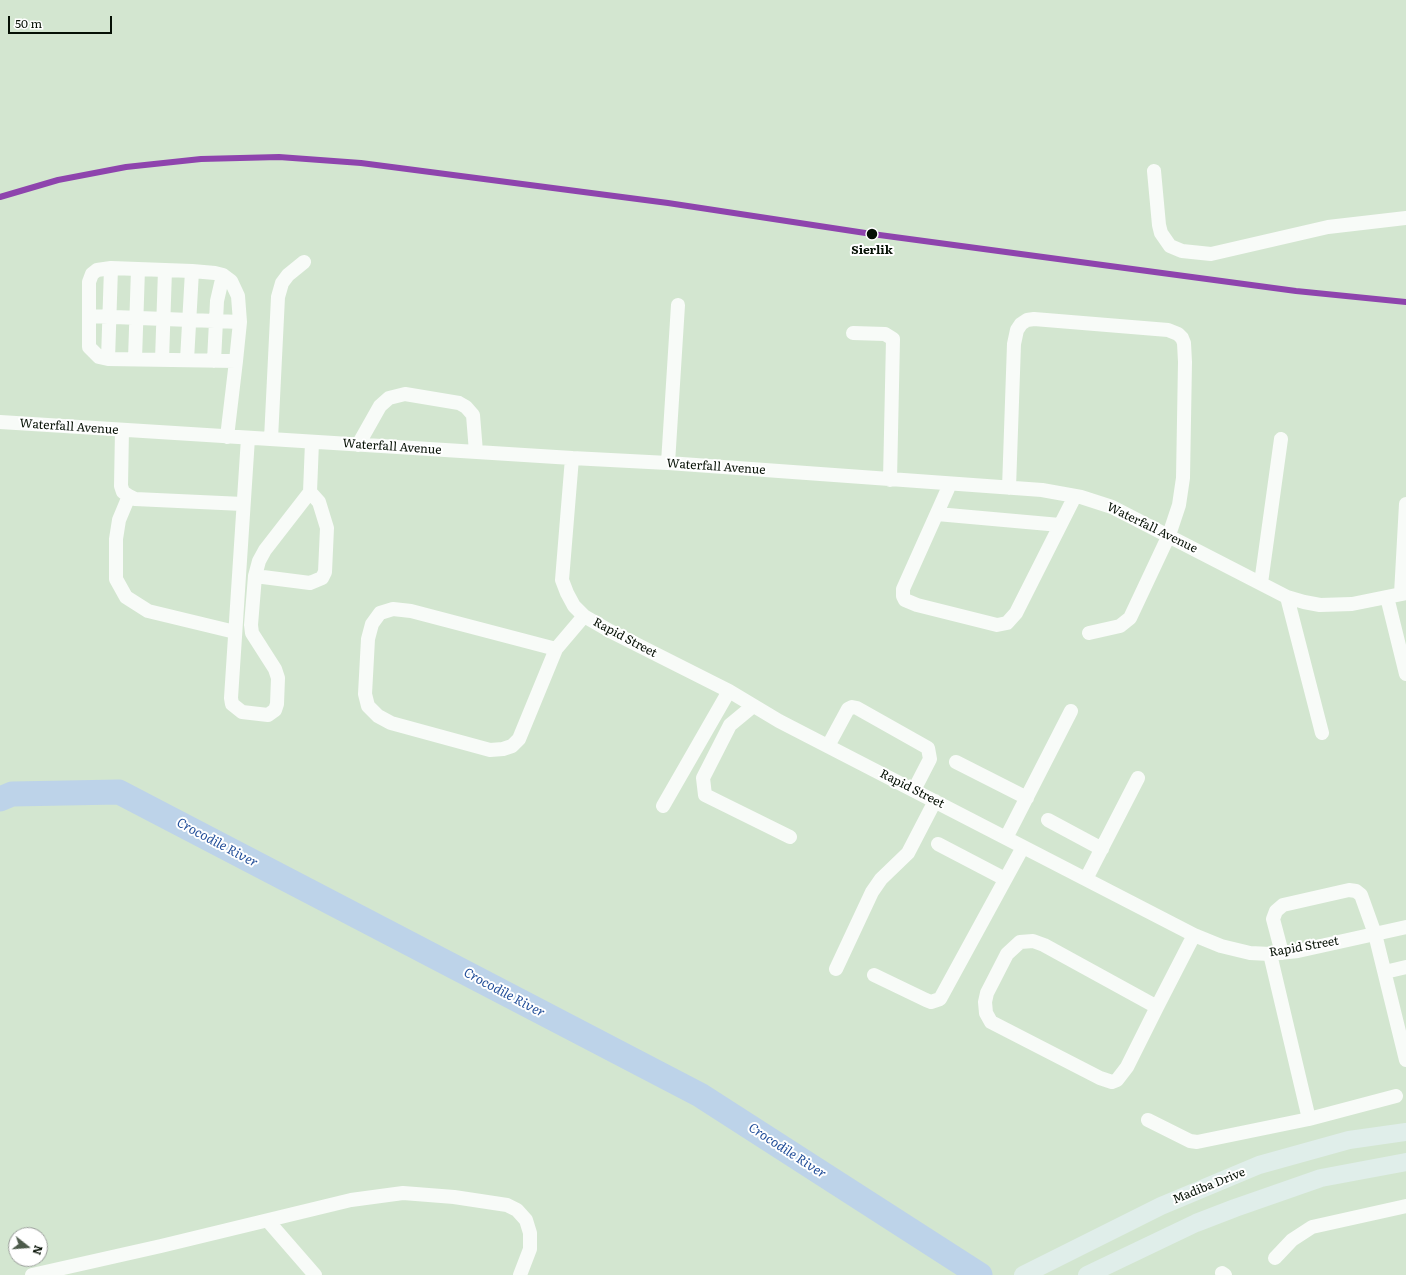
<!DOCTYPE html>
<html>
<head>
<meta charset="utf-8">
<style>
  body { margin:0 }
  #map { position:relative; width:1406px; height:1275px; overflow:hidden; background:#d3e6d0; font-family:Literata,serif }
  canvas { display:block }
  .north { position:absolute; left:8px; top:1227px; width:40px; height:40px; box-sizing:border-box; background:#fff; border:1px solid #9b9f9b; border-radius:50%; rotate:107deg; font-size:11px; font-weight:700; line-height:16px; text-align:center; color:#051004 }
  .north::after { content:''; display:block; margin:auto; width:14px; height:18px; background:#4d5b4b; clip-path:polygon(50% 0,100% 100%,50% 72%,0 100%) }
  .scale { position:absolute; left:8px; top:16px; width:104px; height:18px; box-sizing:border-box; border:2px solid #051004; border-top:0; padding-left:5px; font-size:12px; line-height:14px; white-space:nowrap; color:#051004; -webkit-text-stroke:3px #fff; paint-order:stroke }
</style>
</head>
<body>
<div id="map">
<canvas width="1406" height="1275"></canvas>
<div class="north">N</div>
<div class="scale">50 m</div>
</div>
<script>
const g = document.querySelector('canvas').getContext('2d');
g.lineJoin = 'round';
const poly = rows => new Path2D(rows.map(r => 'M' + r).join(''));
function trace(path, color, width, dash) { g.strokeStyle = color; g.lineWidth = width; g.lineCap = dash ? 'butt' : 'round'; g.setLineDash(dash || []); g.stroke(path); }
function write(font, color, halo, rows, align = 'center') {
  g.font = font + ' Literata,serif'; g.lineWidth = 4; g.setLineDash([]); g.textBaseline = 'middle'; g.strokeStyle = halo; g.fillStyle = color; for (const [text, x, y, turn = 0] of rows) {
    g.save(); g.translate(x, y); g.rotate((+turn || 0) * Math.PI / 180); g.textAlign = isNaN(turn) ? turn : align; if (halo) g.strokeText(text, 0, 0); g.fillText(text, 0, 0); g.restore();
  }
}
trace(poly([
  [0,799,12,794,119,792,700,1095,980,1275]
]), '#bdd3e9', 25);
trace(poly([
  [1154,171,1159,225,1161,233,1170,246,1182,251,1211,254,1328,227,1406,218],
  [89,316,240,322],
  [853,333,885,334,893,339,890,480],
  [108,359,111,268],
  [135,359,138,269],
  [162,360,165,270],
  [187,360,192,271],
  [214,361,217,301,223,275],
  [0,422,572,458,668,463,1042,490,1081,497,1112,507,1287,597,1304,602,1320,605,1352,604,1406,593],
  [122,430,121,486,123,492,129,496,135,499,243,504],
  [227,437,236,361,240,322,238,296,231,281,223,275,215,273,192,271,111,268,97,270,92,274,89,282,89,347,99,357,108,359,236,361],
  [248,438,231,698,232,704,242,712,268,715,275,710,277,704,278,678,275,669,252,633,251,625,255,576,259,561,265,550,310,492],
  [271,439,278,297,282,283,288,275,304,262],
  [358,445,380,406,389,398,405,394,459,403,466,407,473,415,476,452],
  [572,458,562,580,567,593,574,606,584,616,610,631,729,691,779,721,1194,935,1221,946,1250,953,1270,954,1298,951,1406,927],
  [668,463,678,305],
  [950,484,903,589,903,596,905,600,917,605,997,625,1007,623,1016,613,1075,496],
  [1009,488,1014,344,1017,330,1021,324,1027,320,1034,319,1168,330,1178,334,1182,338,1184,343,1185,362,1183,478,1179,505,1169,535,1130,618,1120,626,1089,633],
  [129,496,119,520,116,539,116,579,126,597,148,611,235,632],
  [937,514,1060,525],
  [255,576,310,583,322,578,325,572,327,528,319,502,310,492,312,442],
  [1261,583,1281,439],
  [1401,594,1406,504],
  [1287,597,1322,733],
  [1387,597,1406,674],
  [556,649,411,611,393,609,380,613,372,624,368,639,365,694,368,706,378,716,391,723,490,750,503,749,512,746,519,739,556,649,584,616],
  [753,706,730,725,703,778,705,795,790,837],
  [828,746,848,709,852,707,857,708,928,748,930,759,914,790],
  [956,762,1027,798],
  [663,806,729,691],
  [1048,820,1102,849],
  [1006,838,1071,711],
  [938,844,1005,879],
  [1086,879,1138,778],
  [1282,953,1273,919,1276,911,1283,905,1349,890,1356,891,1361,895,1375,934,1406,1060],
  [1270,954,1309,1119],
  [836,969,872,892,881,879,908,853,935,801],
  [1385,972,1406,967],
  [874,975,926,1000,931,1002,940,999,1023,847],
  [1157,1007,1044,945,1033,941,1020,942,1007,954,987,993,985,1002,986,1013,991,1022,1100,1078,1112,1082,1117,1080,1127,1067,1157,1007,1194,935],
  [1148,1120,1190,1141,1197,1142,1309,1119,1396,1096],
  [268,1221,315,1275],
  [1275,1258,1292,1240,1312,1227,1406,1206],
  [1222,1273,1225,1275],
  [32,1275,161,1246,351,1200,403,1193,454,1197,507,1205,517,1210,526,1220,530,1233,530,1249,520,1275]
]), '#f8fbf8', 14);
trace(poly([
  [1023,1275,1161,1206,1259,1165,1349,1140,1406,1132],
  [1087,1275,1196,1223,1235,1208,1321,1178,1406,1162]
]), '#e0eeea', 18);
trace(poly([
  [0,197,58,180,126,167,201,159,279,157,361,163,668,203,872,234,1296,291,1406,302]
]), '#8e44ad', 6);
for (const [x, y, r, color] of [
  [872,234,6,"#051004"]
]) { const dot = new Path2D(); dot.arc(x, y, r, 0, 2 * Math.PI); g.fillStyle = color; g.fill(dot); trace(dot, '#fff', 1.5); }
write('bold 12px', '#051004', '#fff', [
  ["Sierlik",872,250]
]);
write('12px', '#051004', '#fff', [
  ["Waterfall Avenue",69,427,4],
  ["Waterfall Avenue",392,447,4],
  ["Waterfall Avenue",716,467,4],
  ["Waterfall Avenue",1152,528,26],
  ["Rapid Street",625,638,28],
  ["Rapid Street",912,789,27],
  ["Rapid Street",1304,947,-10],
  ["Madiba Drive",1209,1186,-22]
]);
write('italic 13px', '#1f4c98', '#fff', [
  ["Crocodile River",217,843,28],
  ["Crocodile River",504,993,28],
  ["Crocodile River",787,1151,33]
]);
</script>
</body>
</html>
